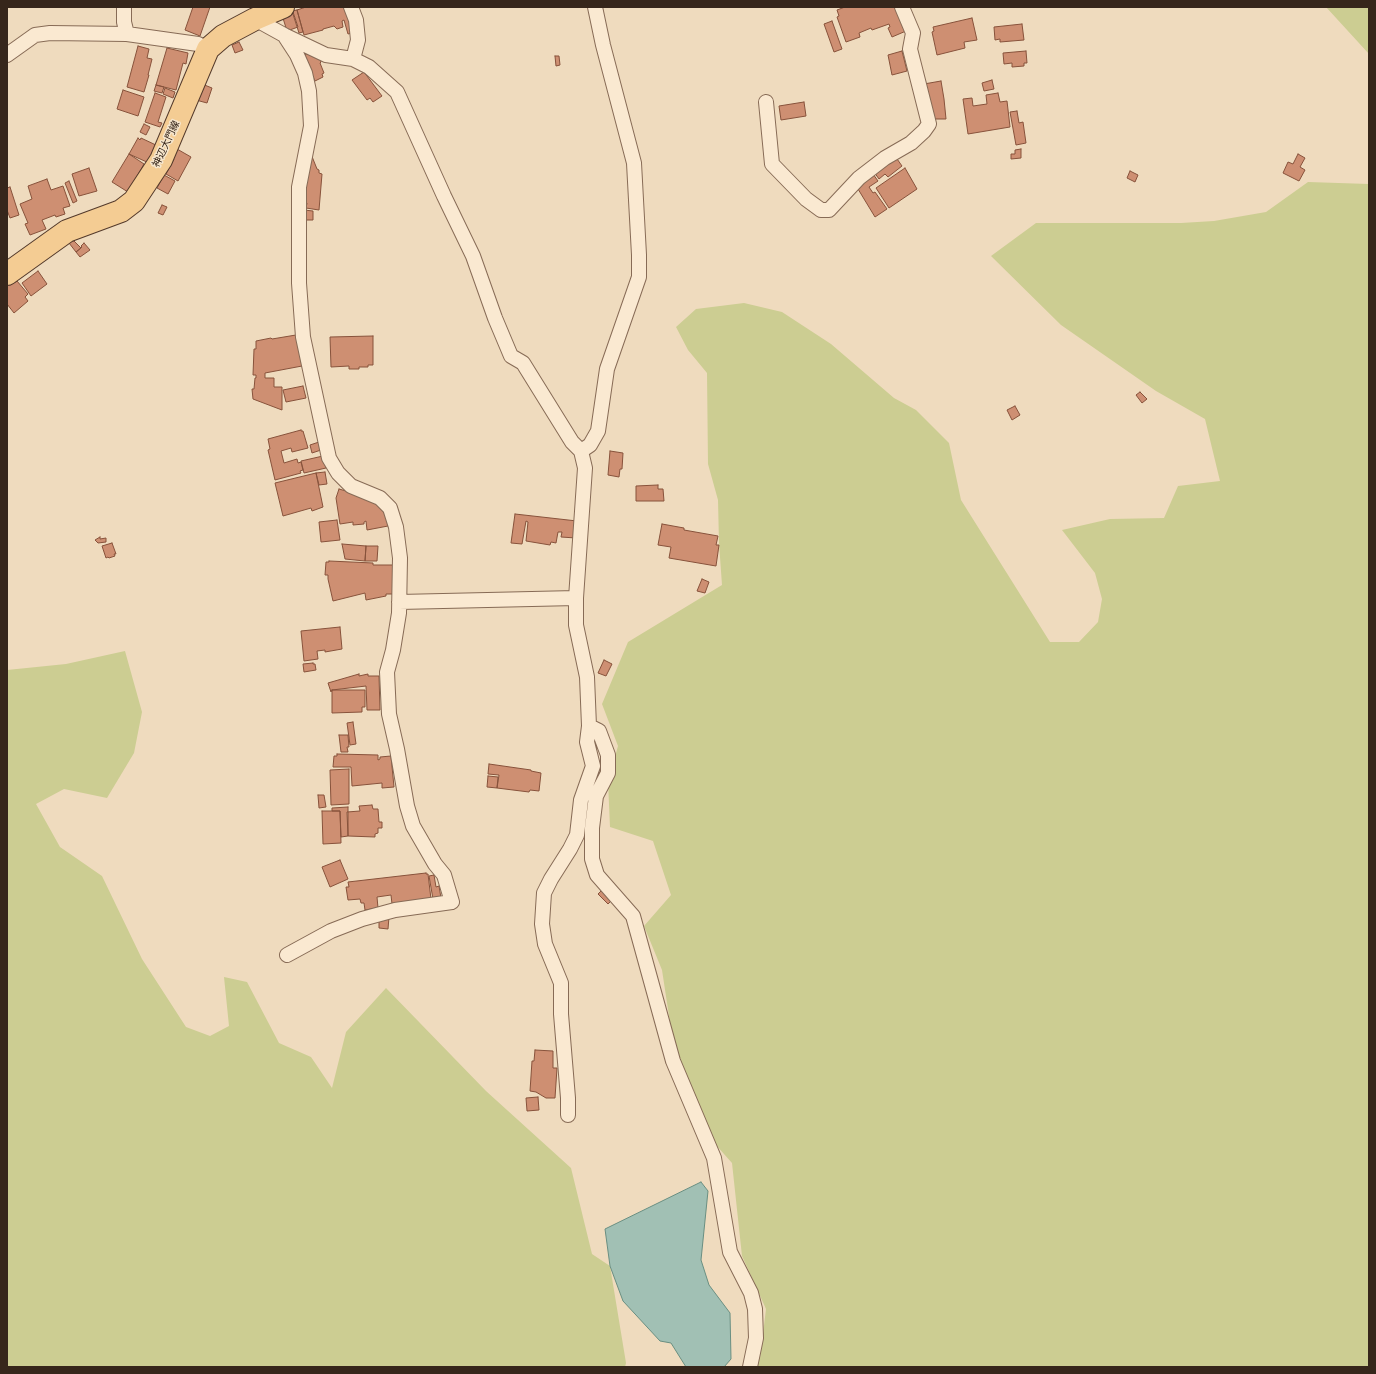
<!DOCTYPE html>
<html>
<head>
<meta charset="utf-8">
<style>
  body { margin:0 }
  #map { position:relative; width:1376px; height:1374px; overflow:hidden; background:#efdbbe; font-family:"Playfair Display",serif }
  canvas { display:block }
  .frame { position:absolute; inset:0; border:8px solid #36261b; pointer-events:none }
</style>
</head>
<body>
<div id="map">
<canvas width="1376" height="1374"></canvas>
<div class="frame"></div>
</div>
<script>
const g = document.querySelector('canvas').getContext('2d');
g.lineJoin = 'round';
function fillPath(path, color) { g.fillStyle = color; g.fill(path, 'evenodd'); }
const poly = rows => new Path2D(rows.map(r => 'M' + r).join(''));
function trace(path, color, width, dash) { g.strokeStyle = color; g.lineWidth = width; g.lineCap = dash ? 'butt' : 'round'; g.setLineDash(dash || []); g.stroke(path); }
function write(font, color, halo, rows, align = 'center') {
  g.font = font + ' "Playfair Display","Noto Sans JP",serif'; g.lineWidth = 3; g.setLineDash([]); g.textBaseline = 'middle'; g.strokeStyle = halo; g.fillStyle = color; for (const [text, x, y, turn = 0] of rows) {
    g.save(); g.translate(x, y); g.rotate((+turn || 0) * Math.PI / 180); g.textAlign = isNaN(turn) ? turn : align; if (halo) g.strokeText(text, 0, 0); g.fillText(text, 0, 0); g.restore();
  }
}
fillPath(poly([
  [1326,7,1369,7,1369,54],
  [1308,182,1369,184,1369,1367,753,1367,760,1358,766,1309,742,1256,732,1163,716,1145,680,1088,662,970,644,926,671,895,653,841,610,827,608,781,618,746,602,704,628,642,722,585,719,543,718,500,708,464,707,373,688,350,676,327,696,309,744,303,782,312,831,344,894,398,916,410,949,443,961,500,1050,642,1079,642,1098,622,1102,599,1095,573,1062,530,1110,519,1164,518,1178,486,1220,481,1205,419,1156,391,1061,325,991,256,1036,223,1181,223,1214,221,1266,212],
  [125,651,142,712,134,753,107,798,64,789,36,804,60,847,102,876,142,959,186,1027,210,1036,229,1026,224,977,247,982,279,1043,311,1057,332,1088,346,1032,386,988,486,1091,571,1168,592,1254,610,1266,626,1363,625,1367,7,1367,7,670,66,664]
]), '#cccd92');
const water = poly([
  [701,1182,708,1191,701,1260,709,1285,730,1313,731,1359,724,1367,686,1367,671,1343,660,1341,623,1301,610,1266,605,1229,701,1182]
]);
fillPath(water, '#a1c0b4');
trace(water, '#698e81', 1);
const building = poly([
  [193,7,210,7,200,36,185,30,193,7],
  [306,7,350,7,356,32,348,34,344,20,342,21,343,27,337,29,334,26,323,29,323,30,304,35,297,10,306,7],
  [845,7,895,7,906,31,892,37,888,28,890,27,889,24,872,30,871,28,859,33,860,37,846,42,837,17,839,16,837,10,845,7],
  [297,10,303,32,299,33,292,11,297,10],
  [293,12,298,27,287,31,282,15,293,12],
  [972,18,977,40,964,42,965,48,937,55,932,32,934,31,933,27,972,18],
  [832,21,842,49,834,52,824,24,832,21],
  [1022,24,1024,40,1000,42,1000,39,995,40,994,27,1022,24],
  [239,42,243,50,235,53,232,45,239,42],
  [138,46,149,49,147,58,152,59,148,75,149,75,144,92,127,87,138,46],
  [167,48,188,53,186,64,183,63,176,90,156,85,167,48],
  [902,51,907,71,892,75,888,55,902,51],
  [1026,51,1027,63,1024,63,1024,66,1012,67,1012,63,1004,64,1003,53,1026,51],
  [310,52,319,54,321,62,320,63,324,73,322,74,323,77,315,81,303,56,310,52],
  [555,56,559,56,560,65,556,66,555,56],
  [364,72,382,96,373,102,370,98,367,100,352,80,364,72],
  [992,80,994,89,984,91,982,83,992,80],
  [941,81,944,99,946,119,933,119,924,84,941,81],
  [202,84,212,88,207,103,196,100,202,84],
  [156,85,164,87,162,93,154,91,156,85],
  [165,88,175,92,173,98,163,94,165,88],
  [123,90,144,97,138,116,117,109,123,90],
  [155,93,166,97,158,122,162,123,160,127,145,122,155,93],
  [998,93,1000,102,1007,101,1010,127,968,134,963,99,972,98,973,106,987,104,986,95,998,93],
  [804,102,806,116,781,120,779,106,804,102],
  [1017,111,1019,123,1023,122,1026,143,1016,145,1010,112,1017,111],
  [144,124,150,127,146,135,140,132,144,124],
  [138,138,140,140,141,138,158,146,149,163,129,154,138,138],
  [177,149,191,157,178,181,166,174,174,159,172,159,177,149],
  [1021,149,1021,158,1011,159,1011,154,1015,154,1015,150,1021,149],
  [129,154,144,164,128,192,112,182,129,154],
  [311,154,317,169,319,170,319,173,322,174,319,210,306,208,307,203,303,202,311,154],
  [1298,154,1305,158,1300,167,1305,170,1299,181,1283,173,1288,162,1293,164,1298,154],
  [895,156,902,166,888,177,885,174,879,179,874,172,895,156],
  [89,168,97,191,79,196,72,174,89,168],
  [905,168,917,189,889,208,876,188,905,168],
  [1130,171,1138,175,1135,182,1127,178,1130,171],
  [873,174,878,181,869,187,873,193,875,192,887,209,875,217,858,189,863,181,873,174],
  [164,175,175,181,168,194,157,188,164,175],
  [47,179,51,190,63,186,70,206,63,208,65,214,56,217,55,215,42,220,46,229,30,235,25,224,28,223,20,204,32,199,28,186,47,179],
  [69,181,77,201,73,203,65,183,69,181],
  [10,187,19,215,10,218,7,210,7,188,10,187],
  [162,205,167,207,163,215,158,213,162,205],
  [304,210,313,211,313,220,306,220,306,227,303,227,304,210],
  [72,241,74,241,81,248,76,252,69,243,72,241],
  [84,243,90,250,80,257,76,252,82,247,81,246,84,243],
  [38,271,47,284,31,296,22,283,38,271],
  [17,281,28,294,25,297,28,301,14,313,7,304,7,285,8,284,10,285,17,281],
  [296,335,302,366,265,373,265,378,274,378,274,387,282,387,282,410,253,399,252,389,254,389,255,378,256,378,256,375,253,375,254,349,256,349,256,341,271,338,272,339,296,335],
  [373,336,373,365,368,365,368,367,359,367,359,369,349,369,349,366,331,367,330,337,373,336],
  [303,386,306,398,286,402,283,390,303,386],
  [1140,392,1147,399,1142,403,1136,395,1140,392],
  [1015,406,1020,415,1012,420,1007,410,1015,406],
  [301,430,301,431,303,431,308,448,292,452,291,448,281,451,284,463,297,459,298,463,301,462,303,470,300,471,301,473,275,480,268,450,270,449,268,439,301,430],
  [319,442,321,450,312,453,310,445,319,442],
  [610,451,623,453,622,469,620,469,619,477,608,475,610,451],
  [323,456,326,468,304,473,301,461,323,456],
  [325,472,327,484,319,485,316,473,325,472],
  [316,473,323,507,312,511,311,508,283,516,275,483,316,473],
  [658,485,658,489,663,489,664,501,636,501,636,486,658,485],
  [339,489,353,493,375,503,381,508,387,517,388,526,367,530,366,521,364,522,364,524,353,525,353,522,340,524,336,498,339,489],
  [515,514,577,521,576,538,561,537,562,532,558,532,556,543,551,542,550,545,526,541,528,522,526,521,522,544,511,543,515,514],
  [337,520,340,540,321,542,319,522,337,520],
  [662,524,684,528,684,530,718,536,716,545,719,545,716,566,669,558,671,547,658,545,662,524],
  [100,537,100,539,106,538,106,542,98,543,95,540,100,537],
  [112,543,116,554,114,554,115,556,109,558,108,557,106,558,102,546,112,543],
  [342,544,366,546,365,561,345,559,342,544],
  [366,546,378,546,377,561,365,561,366,546],
  [329,561,373,563,373,565,393,565,393,594,386,594,386,596,366,600,365,593,333,601,328,579,328,575,325,575,326,562,329,562,329,561],
  [702,579,709,582,705,593,697,591,702,579],
  [340,627,342,649,325,652,325,650,317,651,318,659,304,661,301,631,340,627],
  [604,660,612,664,606,676,598,673,604,660],
  [313,663,313,664,315,664,316,670,304,672,303,664,313,663],
  [359,674,359,676,368,674,368,676,379,676,380,710,367,710,366,686,332,690,331,692,328,683,359,674],
  [332,690,365,690,365,707,362,707,362,712,332,713,332,690],
  [353,722,356,744,350,745,347,723,353,722],
  [339,735,348,735,349,747,347,747,348,752,341,752,339,735],
  [337,754,378,755,378,760,380,759,380,757,391,756,394,787,382,788,382,783,352,786,351,767,333,767,334,756,337,756,337,754],
  [489,764,531,770,531,771,541,773,539,791,530,790,529,792,497,788,499,775,488,774,489,764],
  [349,769,349,804,331,805,330,770,349,769],
  [488,776,498,777,497,788,487,787,488,776],
  [318,795,324,795,326,807,319,808,318,795],
  [372,805,373,809,378,809,379,822,382,822,382,828,378,828,378,833,375,834,375,837,348,836,347,812,360,811,359,806,372,805],
  [348,807,348,836,341,837,340,811,332,811,332,808,348,807],
  [322,811,340,811,341,843,323,844,322,811],
  [340,860,348,879,330,887,322,867,340,860],
  [426,873,426,874,428,874,431,899,392,904,391,895,377,897,378,908,365,910,364,903,361,903,360,899,348,900,346,887,349,887,348,882,426,873],
  [434,875,436,887,439,886,441,898,433,899,429,876,434,875],
  [603,889,613,899,608,904,598,894,603,889],
  [379,916,389,917,388,929,379,928,379,916],
  [535,1050,553,1051,553,1068,557,1068,555,1098,546,1098,536,1092,530,1091,532,1061,534,1061,535,1050],
  [538,1097,539,1110,527,1111,526,1098,538,1097]
]);
fillPath(building, '#ce8f72');
trace(building, '#87523b', 1);
const street = poly([
  [124,7,124,22,127,34],
  [351,7,356,20,358,40,353,59],
  [255,19,284,35,297,55,305,73,309,91,311,126,299,187,299,283,303,337,329,458,338,473,351,486,380,498,390,508,396,527,400,558,399,613,393,650,387,672,389,714,397,749,407,806,413,826,435,864,444,875,452,902,395,910,362,919,331,931,287,955],
  [284,35,326,55,353,59,369,67,397,92,444,196,473,256,495,318,511,356,523,363,572,442,581,451],
  [7,55,35,35,50,33,127,34,198,44,208,49],
  [766,102,772,164,806,199,821,210,829,210,859,178,885,158,911,143,924,131,929,124,910,49,913,33,902,7],
  [399,602,576,598],
  [589,726,599,731,608,755,608,773,596,796,592,828,592,859,597,875,633,916,673,1061,714,1158,730,1252,751,1293,755,1309,756,1338,750,1367],
  [568,1115,568,1098,561,1014,561,983,545,944,542,924,544,893,551,879,570,849,577,835,581,800,593,766,587,742,589,726,587,677,576,625,576,598,585,468,581,451,590,445,598,431,607,369,639,277,639,255,634,163,603,45,595,7]
]);
const primary = poly([
  [7,274,67,231,121,211,134,201,161,160,208,49,223,36,255,19,283,7]
]);
trace(street, '#876b56', 16);
trace(primary, '#543a2b', 24);
trace(street, '#fae9d1', 14);
trace(primary, '#f4cc93', 22);
write('10px', '#36261b', '#f6e6cd', [
  ["神辺大門線",166,144,-65]
]);
</script>
</body>
</html>
